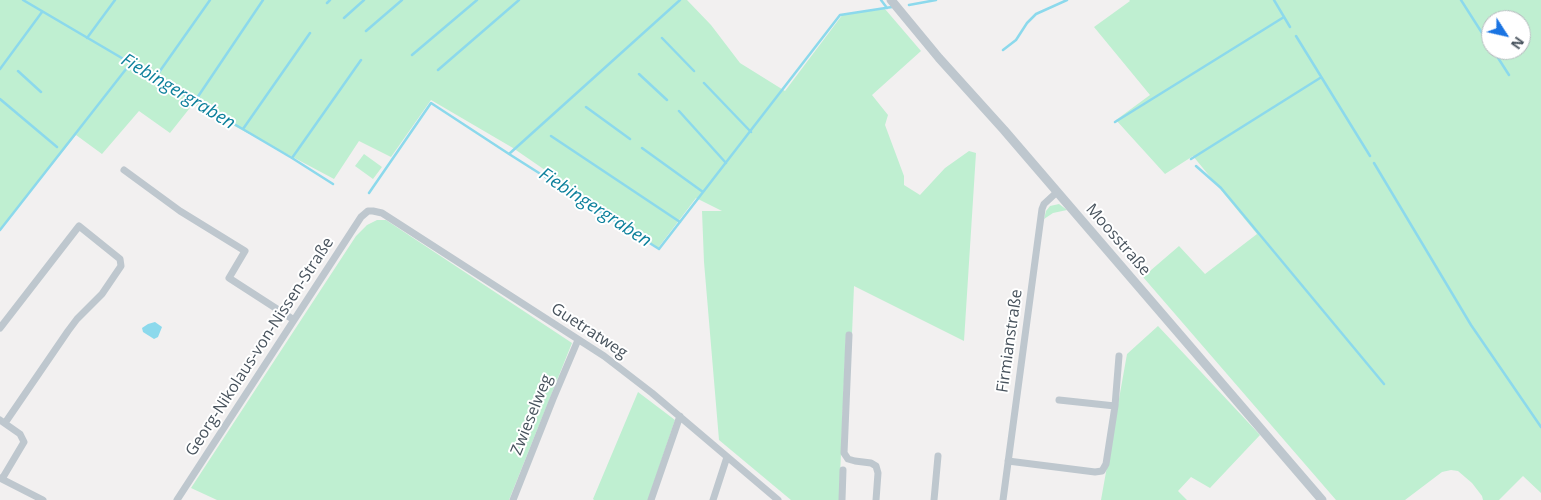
<!DOCTYPE html>
<html>
<head>
<meta charset="utf-8">
<style>
  body { margin:0 }
  #map { position:relative; width:1541px; height:500px; overflow:hidden; background:#f2f0f0; font-family:"Open Sans",sans-serif }
  canvas { display:block }
  .north { position:absolute; left:1481px; top:10px; width:50px; height:50px; box-sizing:border-box; background:#fff; border:1px solid #b6babe; border-radius:50%; rotate:125deg; font-size:14px; font-weight:700; line-height:20px; text-align:center; color:#48535d }
  .north::after { content:''; display:block; margin:auto; width:18px; height:22px; background:#1a74e2; clip-path:polygon(50% 0,100% 100%,50% 72%,0 100%) }
</style>
</head>
<body>
<div id="map">
<canvas width="1541" height="500"></canvas>
<div class="north">N</div>
</div>
<script>
const g = document.querySelector('canvas').getContext('2d');
g.lineJoin = 'round';
function fillPath(path, color) { g.fillStyle = color; g.fill(path, 'evenodd'); }
const poly = rows => new Path2D(rows.map(r => 'M' + r).join(''));
function trace(path, color, width, dash) { g.strokeStyle = color; g.lineWidth = width; g.lineCap = dash ? 'butt' : 'round'; g.setLineDash(dash || []); g.stroke(path); }
function write(font, color, halo, rows, align = 'center') {
  g.font = font + ' "Open Sans",sans-serif'; g.lineWidth = 4; g.setLineDash([]); g.textBaseline = 'middle'; g.strokeStyle = halo; g.fillStyle = color; for (const [text, x, y, turn = 0] of rows) {
    g.save(); g.translate(x, y); g.rotate((+turn || 0) * Math.PI / 180); g.textAlign = isNaN(turn) ? turn : align; if (halo) g.strokeText(text, 0, 0); g.fillText(text, 0, 0); g.restore();
  }
}
fillPath(poly([
  [0,0,687,0,711,25,740,63,785,91,843,14,885,9,921,51,872,95,888,115,885,125,904,176,904,185,920,195,945,168,969,151,976,153,964,341,854,286,852,334,846,334,839,500,791,500,719,440,704,262,702,211,722,211,696,198,658,248,513,148,431,100,391,157,359,141,334,179,193,104,170,133,139,111,102,154,76,135,0,229],
  [1129,0,1541,0,1541,493,1523,476,1499,500,1483,500,1482,496,1472,483,1458,471,1451,470,1442,472,1405,500,1336,500,1143,277,1179,246,1205,274,1257,234,1193,156,1165,174,1116,120,1150,95,1094,27,1130,1],
  [1491,20,1521,20,1521,50,1491,50],
  [364,154,382,167,373,179,355,166],
  [1059,204,1067,210,1053,213,1044,219,1046,211,1050,206],
  [377,220,386,220,572,343,509,500,217,500,191,488,356,236,367,225],
  [1158,326,1260,435,1210,488,1191,477,1178,491,1187,500,1101,500,1127,354],
  [638,392,675,420,648,500,594,500,593,499]
]), '#bfefd1');
fillPath(poly([
  [155,322,162,327,158,337,154,339,143,332,142,328,148,324]
]), '#8cd9ec');
trace(poly([
  [23,0,292,158,333,184],
  [881,0,887,8],
  [1274,0,1290,27],
  [1461,0,1491,47],
  [327,3,330,0],
  [909,5,936,0],
  [344,18,364,0],
  [366,31,402,0],
  [1296,36,1370,156],
  [87,38,115,0],
  [662,38,694,71],
  [1003,50,1016,40,1027,23,1036,14,1067,0],
  [1493,50,1509,75],
  [412,55,477,0],
  [0,69,42,12],
  [438,70,519,0],
  [18,71,41,92],
  [639,74,667,100],
  [155,78,210,0],
  [704,83,751,132],
  [0,99,57,147],
  [195,101,263,0],
  [586,107,630,139],
  [679,111,726,163],
  [1115,122,1284,17],
  [243,129,310,33],
  [551,136,680,222],
  [642,148,703,192],
  [509,154,680,0],
  [292,158,361,60],
  [1191,159,1320,78],
  [1374,163,1471,325,1541,427],
  [1196,166,1221,188,1384,384],
  [369,193,431,103,509,154,659,249,840,15,892,7],
  [0,230,130,64]
]), '#8cd9ec', 2.5);
trace(poly([
  [124,170,180,211,245,251,229,278,294,320],
  [0,328,79,226,120,259,121,266,102,294,77,319,68,331,5,423],
  [849,335,844,453,848,459,855,461,871,463,876,466,878,473,876,500],
  [1059,400,1115,406],
  [0,420,20,434,24,442,2,479],
  [1008,461,1095,472,1102,471,1106,464,1115,406,1119,356],
  [0,478,43,500],
  [177,500,361,217,368,211,373,211,382,213,604,356,652,393,778,500],
  [513,500,553,399,578,340],
  [651,500,680,416],
  [713,500,727,457],
  [842,500,843,470],
  [934,500,938,456],
  [1003,500,1042,209,1044,204,1057,192]
]), '#bec7ce', 7);
trace(poly([
  [891,0,939,58,1004,130,1322,500]
]), '#bec7ce', 9);
write('16px', '#48535d', '#fff', [
  ["Moosstraße",1118,240,49],
  ["Guetratweg",589,331,33],
  ["Firmianstraße",1010,341,-82],
  ["Georg-Nikolaus-von-Nissen-Straße",260,347,-57],
  ["Zwieselweg",532,415,-68]
]);
write('italic 18px', '#0d809c', '#fff', [
  ["Fiebingergraben",178,92,31],
  ["Fiebingergraben",595,208,33]
]);
</script>
</body>
</html>
